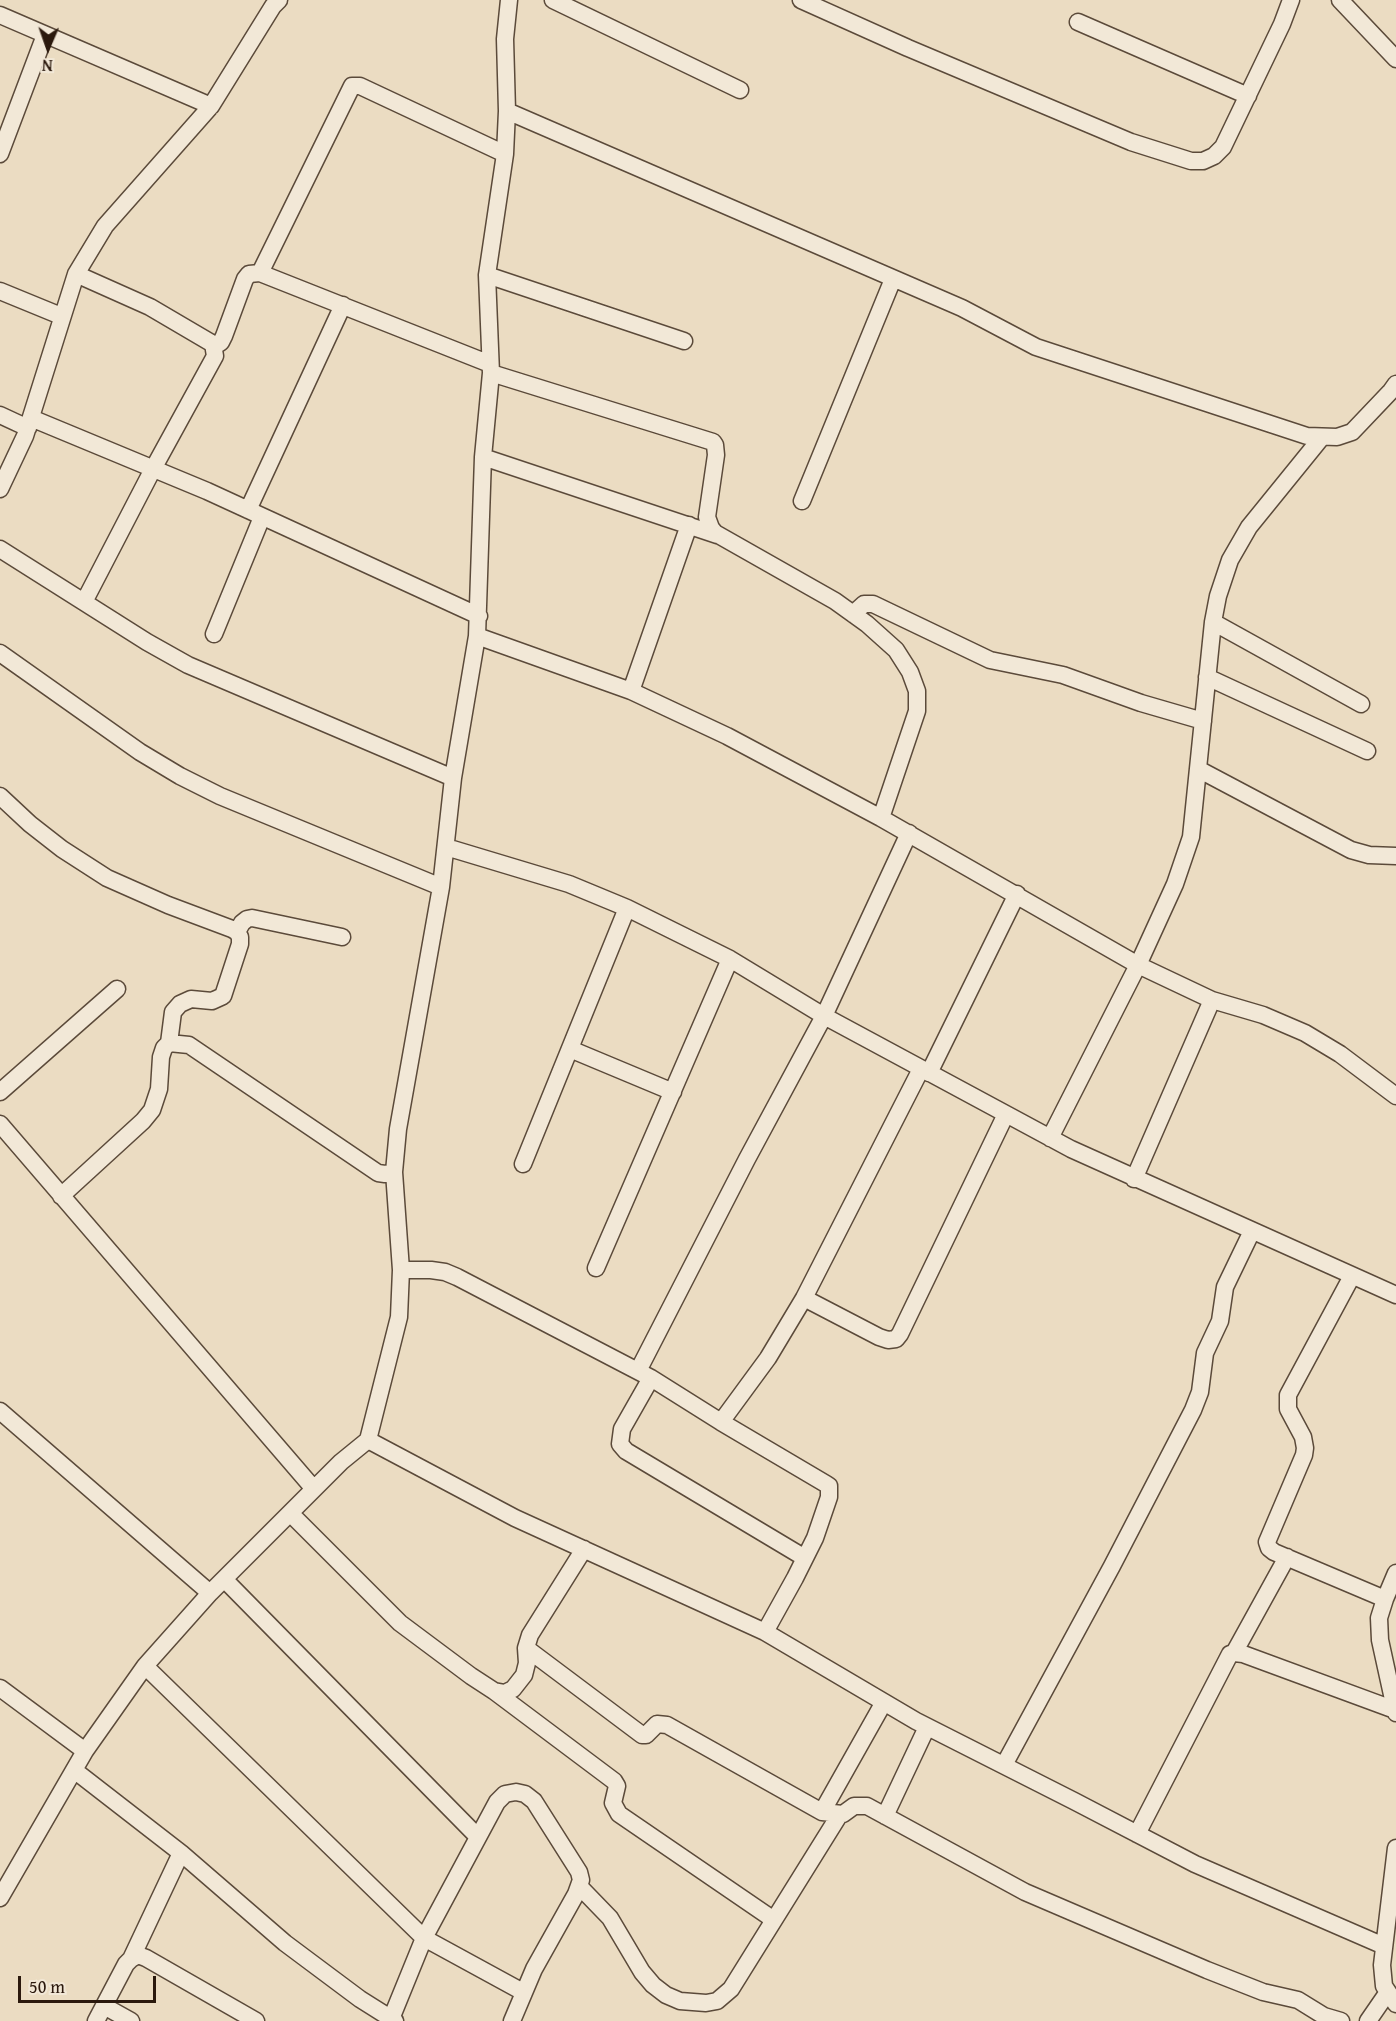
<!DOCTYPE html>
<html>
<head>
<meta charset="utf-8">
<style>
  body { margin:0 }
  #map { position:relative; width:1396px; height:2021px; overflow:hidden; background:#ebdcc2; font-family:"Gentium Book Plus",serif }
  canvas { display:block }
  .north { position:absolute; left:18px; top:18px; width:60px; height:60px; -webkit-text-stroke:4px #f2e8d7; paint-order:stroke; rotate:182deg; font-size:16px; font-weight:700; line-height:24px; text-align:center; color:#2b190d }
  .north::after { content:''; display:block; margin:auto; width:21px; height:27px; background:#2b190d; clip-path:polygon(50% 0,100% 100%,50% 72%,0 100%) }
  .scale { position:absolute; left:18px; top:1976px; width:138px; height:27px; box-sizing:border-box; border:3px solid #2b190d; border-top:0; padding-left:8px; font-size:18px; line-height:21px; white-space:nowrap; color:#2b190d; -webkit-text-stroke:4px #f2e8d7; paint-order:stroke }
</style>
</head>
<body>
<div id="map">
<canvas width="1396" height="2021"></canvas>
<div class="north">N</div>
<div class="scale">50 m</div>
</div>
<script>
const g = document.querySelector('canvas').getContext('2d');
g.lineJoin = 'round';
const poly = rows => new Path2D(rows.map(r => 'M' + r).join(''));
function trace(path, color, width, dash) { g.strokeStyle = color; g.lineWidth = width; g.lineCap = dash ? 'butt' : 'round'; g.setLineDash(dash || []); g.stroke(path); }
const minor = poly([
  [553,0,740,90],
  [801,0,908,48,1131,142,1191,161,1203,161,1214,156,1223,147,1282,24,1291,0],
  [1340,0,1396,59],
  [0,15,211,106],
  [1078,22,1248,96],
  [507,111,962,308,1036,347,1307,436,1337,437,1352,432,1391,391,1396,384],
  [0,154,45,35],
  [260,273,352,86,360,86,505,154],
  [76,274,150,307,213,344,218,344,221,342,224,336,245,279,249,274,260,273,490,364],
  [487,275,684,341],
  [0,291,61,316],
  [491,373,713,442,715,445,716,455,707,517,711,528,715,533,835,601,867,624,896,650,910,672,917,691,917,711,881,818],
  [0,415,28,428],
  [31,418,207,491,479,616],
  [483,457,717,535],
  [0,489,25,436,76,274,105,226,211,106,273,6,279,0],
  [802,501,893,279],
  [248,510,343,305],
  [0,549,147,642,188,665,453,778],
  [84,602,153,469,215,356,213,344],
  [853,614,864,604,873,604,990,660,1063,675,1141,703,1203,721],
  [1213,622,1361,704],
  [214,634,262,517],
  [477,636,631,691,727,736,881,818,1138,965,1212,1000,1263,1015,1305,1033,1340,1054,1396,1096],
  [0,653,140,752,180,776,220,796,441,887],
  [1207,677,1367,751],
  [631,691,689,525],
  [1198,769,1351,850,1369,855,1396,856],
  [0,796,30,824,62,849,107,878,168,905,232,929,237,932,240,937,240,944,223,996,212,1001,191,999,180,1004,173,1012,169,1043],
  [446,847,569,884,627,908,730,959,824,1016,1071,1149,1396,1295],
  [237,932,242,923,247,919,252,918,342,937],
  [570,1049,673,1092],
  [929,1073,1017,894],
  [0,1092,117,989],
  [0,1124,314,1489],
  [1050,1138,1138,965,1175,884,1191,837,1213,622,1218,596,1230,560,1249,527,1322,437],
  [523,1164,627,908],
  [1134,1179,1212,1000],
  [61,1196,143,1121,152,1110,159,1089,161,1057,164,1048,169,1043,189,1045,378,1173,385,1174,394,1172],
  [596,1268,730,959],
  [401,1270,431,1270,445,1272,457,1277,651,1378,721,1422,826,1484,829,1486,829,1497,815,1538,795,1578,765,1632],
  [1352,1276,1288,1395,1288,1409,1303,1437,1305,1448,1304,1455,1267,1542,1269,1548,1274,1552,1385,1599],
  [804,1298,879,1337,888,1340,896,1339,900,1334,1006,1114],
  [638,1371,747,1159,824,1016,909,833],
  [651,1378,622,1429,620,1444,626,1451,805,1558],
  [0,1411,210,1593],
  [721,1422,768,1358,804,1298,921,1069],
  [368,1440,515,1518,765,1632,916,1721,1074,1801,1195,1864,1384,1946],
  [290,1513,400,1623,471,1676,494,1691,505,1693,513,1689,524,1675,527,1663,526,1648,530,1635,584,1549],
  [1396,1573,1385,1599,1379,1618,1380,1640,1396,1713],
  [224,1579,478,1837],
  [526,1648,642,1735,646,1735,657,1724,667,1725,822,1812,843,1814,854,1806,867,1806,1025,1892,1207,1970,1263,1992,1298,2000,1324,2016,1341,2021],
  [1234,1653,1287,1557],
  [145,1666,424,1938,391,2019],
  [0,1688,85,1751],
  [494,1691,614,1781,617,1786,613,1803,619,1814,774,1920],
  [1004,1765,1112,1566,1193,1410,1200,1392,1205,1353,1220,1321,1225,1287,1252,1231],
  [74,1770,181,1853,285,1943,360,1999,395,2021],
  [822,1812,884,1702],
  [885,1816,927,1727],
  [1137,1834,1230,1654,1234,1653,1243,1654,1395,1710],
  [1396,1848,1382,1965,1384,1986,1396,2004],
  [580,1887,610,1918,642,1972,653,1985,666,1995,680,2001,706,2003,717,2001,731,1989,840,1814],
  [0,1898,85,1751,145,1666,210,1593,341,1462,368,1440,399,1317,401,1270,394,1172,398,1129,441,887,453,778,477,636,483,457,491,373,487,275,505,154,507,111,505,39,509,0],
  [131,1959,181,1853],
  [104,2006,131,2021],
  [96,2021,126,1964,131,1959,138,1955,146,1958,256,2021],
  [512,2021,534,1969,576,1894,581,1880,579,1872,534,1801,525,1794,516,1792,505,1794,497,1802,424,1938,523,1992],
  [1368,2021,1388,1992]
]);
trace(minor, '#5b4a3a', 19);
trace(minor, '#f2e8d7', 16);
</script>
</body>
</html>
